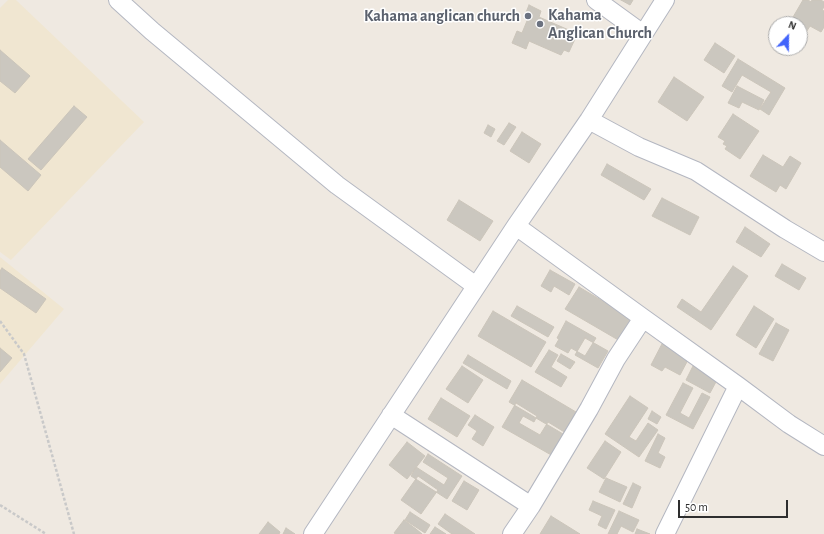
<!DOCTYPE html>
<html>
<head>
<meta charset="utf-8">
<style>
  body { margin:0 }
  #map { position:relative; width:824px; height:534px; overflow:hidden; background:#efe9e1; font-family:"Alegreya Sans",sans-serif }
  canvas { display:block }
  .north { position:absolute; left:768px; top:16px; width:40px; height:40px; box-sizing:border-box; background:#fff; border:1px solid #ababab; border-radius:50%; rotate:22deg; font-size:11px; font-weight:700; line-height:16px; text-align:center; color:#2e2e2e }
  .north::after { content:''; display:block; margin:auto; width:14px; height:18px; background:#4264fb; clip-path:polygon(50% 0,100% 100%,50% 72%,0 100%) }
  .scale { position:absolute; left:678px; top:500px; width:110px; height:18px; box-sizing:border-box; border:2px solid #2e2e2e; border-top:0; padding-left:5px; font-size:12px; line-height:14px; white-space:nowrap; color:#2e2e2e; -webkit-text-stroke:3px #fff; paint-order:stroke }
</style>
</head>
<body>
<div id="map">
<canvas width="824" height="534"></canvas>
<div class="north">N</div>
<div class="scale">50 m</div>
</div>
<script>
const g = document.querySelector('canvas').getContext('2d');
g.lineJoin = 'round';
function fillPath(path, color) { g.fillStyle = color; g.fill(path, 'evenodd'); }
const poly = rows => new Path2D(rows.map(r => 'M' + r).join(''));
function trace(path, color, width, dash) { g.strokeStyle = color; g.lineWidth = width; g.lineCap = dash ? 'butt' : 'round'; g.setLineDash(dash || []); g.stroke(path); }
function write(font, color, halo, rows, align = 'center') {
  g.font = font + ' "Alegreya Sans",sans-serif'; g.lineWidth = 3; g.setLineDash([]); g.textBaseline = 'middle'; g.strokeStyle = halo; g.fillStyle = color; for (const [text, x, y, turn = 0] of rows) {
    g.save(); g.translate(x, y); g.rotate((+turn || 0) * Math.PI / 180); g.textAlign = isNaN(turn) ? turn : align; if (halo) g.strokeText(text, 0, 0); g.fillText(text, 0, 0); g.restore();
  }
}
fillPath(poly([
  [8,0,16,0,144,122,11,260,0,252,0,8],
  [0,257,64,309,0,384]
]), '#f0e6d1');
const building = poly([
  [621,0,633,0,630,5,621,0],
  [803,0,808,0,811,2,812,0,821,0,824,2,824,7,822,10,824,11,824,27,821,32,810,26,805,34,800,30,800,24,789,24,803,0],
  [529,5,541,11,539,17,571,31,568,37,575,39,569,52,564,50,561,55,529,41,526,49,512,43,517,31,522,33,529,16,525,15,529,5],
  [715,43,735,56,724,73,704,60,715,43],
  [0,50,30,76,15,93,0,81,0,50],
  [738,59,785,88,769,115,760,109,771,92,742,75,732,92,722,86,738,59],
  [674,77,704,97,687,121,658,102,674,77],
  [737,86,764,100,759,110,742,102,739,108,728,103,737,86],
  [74,106,87,117,41,170,28,159,74,106],
  [733,114,759,131,740,159,725,149,727,146,723,144,725,141,718,137,733,114],
  [509,123,516,127,504,145,497,141,509,123],
  [488,125,495,129,491,137,484,133,488,125],
  [522,132,541,144,529,163,510,151,522,132],
  [0,140,41,175,28,191,0,167,0,140],
  [763,155,783,167,790,156,801,163,786,189,780,185,776,192,750,176,763,155],
  [607,164,651,189,644,200,601,175,607,164],
  [662,198,699,217,690,235,652,216,662,198],
  [459,200,493,221,480,241,447,220,459,200],
  [745,227,770,244,761,257,736,242,745,227],
  [782,264,806,278,799,290,775,276,782,264],
  [733,266,748,276,711,330,677,307,682,299,701,312,733,266],
  [2,268,46,299,36,313,0,288,0,271,2,268],
  [550,270,575,284,569,295,554,286,551,292,541,286,550,270],
  [579,287,633,319,620,341,565,309,579,287],
  [517,306,554,327,548,337,511,316,517,306],
  [754,306,774,319,756,348,736,335,754,306],
  [493,311,546,342,531,367,478,336,493,311],
  [566,321,596,338,585,356,571,348,568,353,555,346,559,339,557,338,566,321],
  [776,323,789,330,773,361,759,354,776,323],
  [585,338,608,351,598,368,575,355,585,338],
  [663,342,690,356,680,375,665,367,662,371,651,365,663,342],
  [0,348,12,358,0,372,0,348],
  [549,350,558,355,551,367,567,377,561,387,535,372,549,350],
  [561,354,575,362,570,369,557,361,561,354],
  [468,355,511,381,507,389,463,363,468,355],
  [694,364,717,380,710,393,686,380,694,364],
  [462,366,483,380,468,403,446,389,462,366],
  [522,380,576,412,563,434,509,402,522,380],
  [683,383,693,388,680,413,689,418,702,393,710,397,693,429,666,415,683,383],
  [630,396,648,408,629,437,636,441,648,423,658,430,639,457,605,434,630,396],
  [441,398,470,416,457,437,428,419,441,398],
  [516,403,537,416,534,422,523,416,519,423,540,435,548,422,566,433,553,456,502,427,516,403],
  [652,411,661,417,657,424,648,419,652,411],
  [475,415,494,427,483,446,472,439,477,431,468,425,475,415],
  [658,434,665,438,658,453,665,457,660,468,645,461,658,434],
  [605,441,621,452,604,479,587,468,605,441],
  [407,442,425,456,407,479,389,465,407,442],
  [428,454,462,476,447,499,411,476,416,467,444,485,448,478,423,462,428,454],
  [418,476,438,490,421,514,401,500,418,476],
  [606,478,627,487,620,502,599,492,606,478],
  [464,481,479,490,467,510,452,501,464,481],
  [633,483,641,487,632,508,623,504,633,483],
  [593,501,615,510,606,529,598,525,602,516,589,510,593,501],
  [619,511,639,520,633,532,621,526,617,534,608,534,619,511],
  [410,512,430,525,425,533,405,520,410,512],
  [445,514,475,534,452,534,438,524,445,514],
  [551,516,580,534,540,534,551,516],
  [404,520,416,529,422,534,396,534,394,533,404,520],
  [268,522,280,532,279,534,259,534,268,522],
  [435,527,446,534,430,534,435,527],
  [286,528,295,534,283,534,286,528],
  [637,529,650,534,635,534,637,529]
]);
fillPath(building, '#cbc7bf');
trace(building, '#cbc5ba', 1);
const minor = poly([
  [118,0,152,31,337,185,476,286],
  [596,0,643,34],
  [589,120,639,147,696,171,785,229,824,252],
  [516,226,643,318,738,386,789,424,824,446],
  [391,415,531,506],
  [313,534,516,226,589,120,665,0],
  [512,534,531,506,589,409,616,359,643,318],
  [665,534,738,386]
]);
trace(minor, '#b4b7c1', 20);
trace(poly([
  [0,321,24,354,74,534],
  [0,505,46,534]
]), '#c9c9c9', 2.5, [3, 2]);
trace(minor, '#fff', 18);
for (const [x, y, r, color] of [
  [528,16,4,"#6b7280"],
  [540,24,4,"#6b7280"]
]) { const dot = new Path2D(); dot.arc(x, y, r, 0, 2 * Math.PI); g.fillStyle = color; g.fill(dot); trace(dot, '#fff', 1.5); }
write('bold 16px', '#5b616d', '#fff', [
  ["Kahama",548,15],
  ["Anglican Church",548,33],
  ["Kahama anglican church",520,16,"right"]
], 'left');
</script>
</body>
</html>
